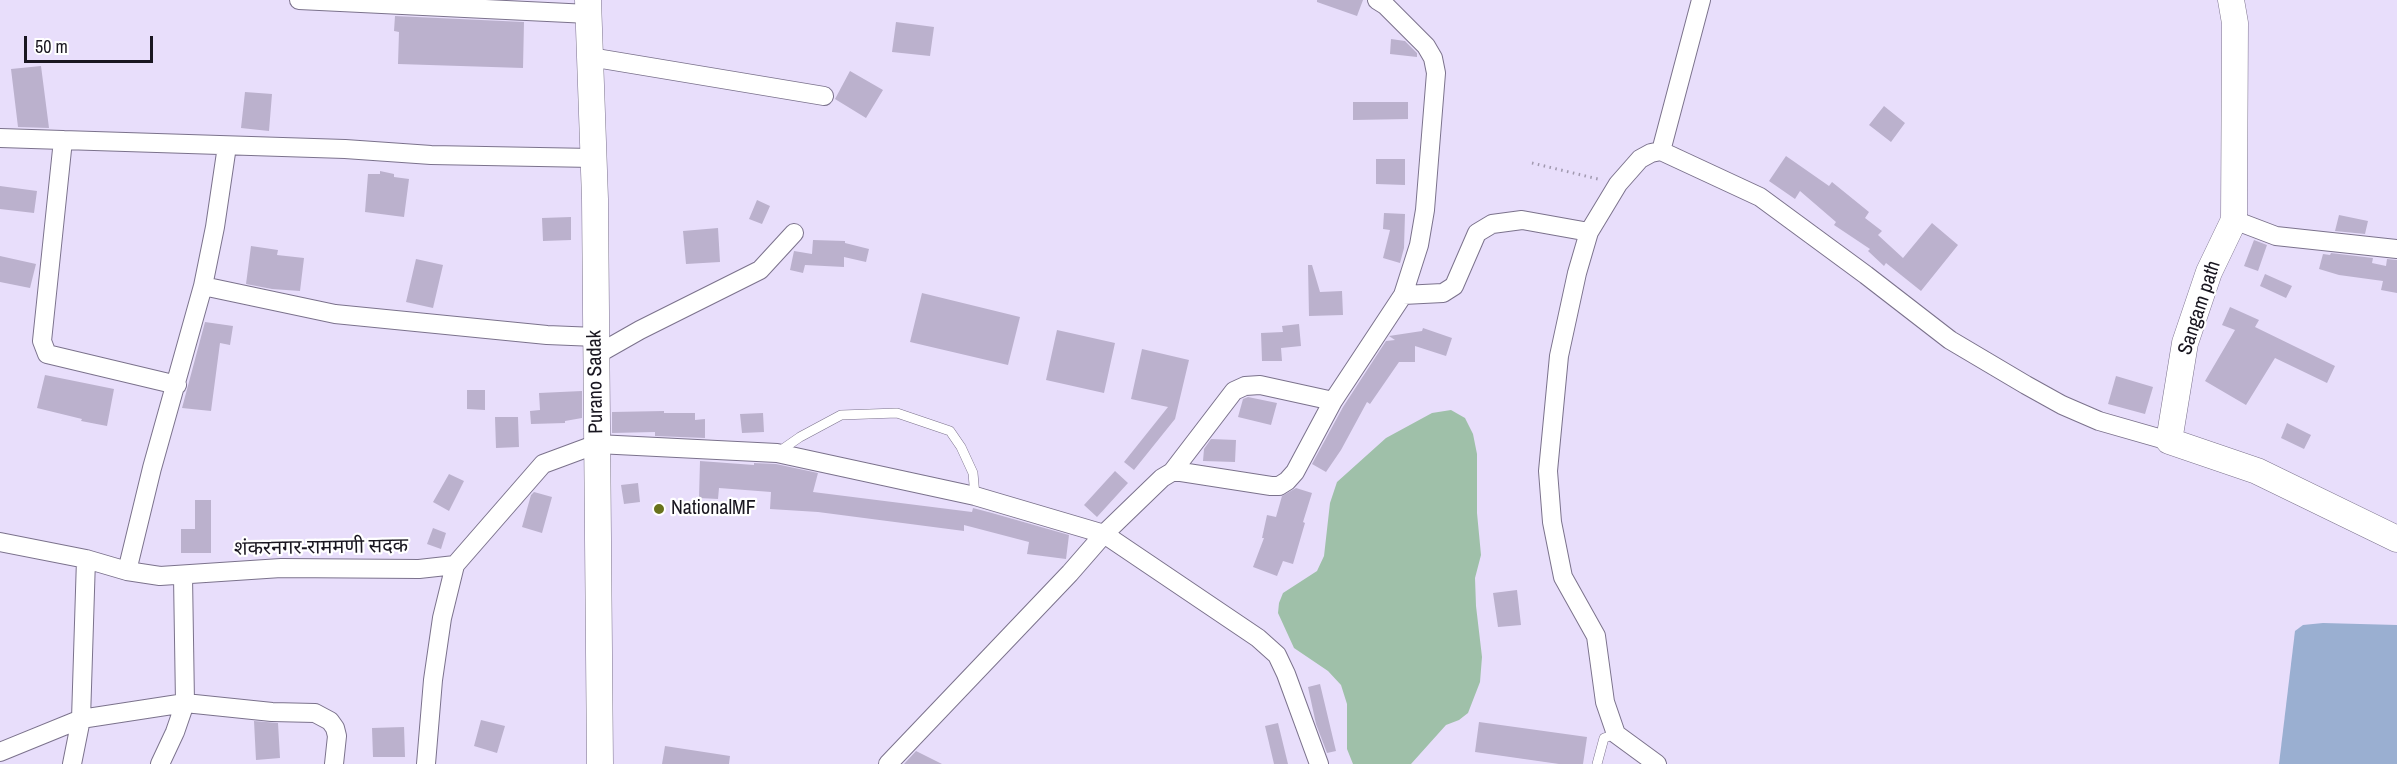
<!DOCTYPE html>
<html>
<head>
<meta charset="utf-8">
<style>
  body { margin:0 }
  #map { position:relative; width:2397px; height:764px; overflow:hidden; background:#e8defb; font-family:"Archivo Narrow",sans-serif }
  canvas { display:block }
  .scale { position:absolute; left:24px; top:36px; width:129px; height:27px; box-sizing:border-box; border:3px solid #191620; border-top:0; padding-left:8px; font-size:18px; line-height:21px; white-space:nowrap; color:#191620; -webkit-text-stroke:4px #fff; paint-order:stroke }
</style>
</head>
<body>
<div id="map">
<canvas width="2397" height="764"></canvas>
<div class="scale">50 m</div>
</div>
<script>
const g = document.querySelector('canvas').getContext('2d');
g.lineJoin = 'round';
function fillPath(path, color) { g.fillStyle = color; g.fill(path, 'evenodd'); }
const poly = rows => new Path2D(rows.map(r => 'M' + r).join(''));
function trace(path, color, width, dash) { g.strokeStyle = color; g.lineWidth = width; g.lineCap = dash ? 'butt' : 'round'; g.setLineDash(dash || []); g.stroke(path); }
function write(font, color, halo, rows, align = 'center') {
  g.font = font + ' "Archivo Narrow","Noto Sans Devanagari",sans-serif'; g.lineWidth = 4.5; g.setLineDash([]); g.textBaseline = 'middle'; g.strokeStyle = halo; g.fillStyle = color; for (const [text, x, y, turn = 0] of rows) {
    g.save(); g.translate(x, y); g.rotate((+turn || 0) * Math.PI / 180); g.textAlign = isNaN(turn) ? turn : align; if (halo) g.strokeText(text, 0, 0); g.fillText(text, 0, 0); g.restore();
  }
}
fillPath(poly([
  [1451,410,1465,418,1473,434,1477,454,1477,513,1481,555,1475,578,1476,606,1482,657,1480,682,1468,713,1459,720,1446,725,1411,764,1353,764,1347,749,1347,704,1341,685,1328,671,1294,648,1278,613,1279,603,1283,593,1317,571,1324,556,1330,503,1337,482,1386,438,1432,413]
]), '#9fc0a9');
fillPath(poly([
  [2323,623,2397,625,2397,764,2279,764,2295,631,2303,625]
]), '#9aafd1');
fillPath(poly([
  [1317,0,1363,0,1357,16,1317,2],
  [395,16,524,22,523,68,398,64,399,32,394,31],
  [896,22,934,27,930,56,892,52],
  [1391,39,1405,41,1417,53,1417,57,1390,54],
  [41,66,49,128,18,127,11,69],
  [850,71,883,90,866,118,835,99],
  [245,92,272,94,269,131,241,128],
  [1353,102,1408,102,1408,119,1353,120],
  [1884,106,1905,123,1891,142,1869,125],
  [1786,156,1829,186,1832,182,1869,212,1865,218,1882,231,1878,235,1903,258,1932,223,1958,245,1921,291,1886,263,1884,266,1868,251,1870,249,1834,225,1836,222,1800,191,1795,199,1769,181],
  [1376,159,1405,159,1405,185,1376,184],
  [380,171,394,174,394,177,409,179,404,217,365,212,368,174,380,174],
  [0,186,37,191,34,213,0,209],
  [757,200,770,206,762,224,749,219],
  [1384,213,1405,214,1404,248,1400,263,1383,258,1390,230,1383,229],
  [2339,215,2368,221,2365,234,2335,231],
  [571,217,571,240,543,241,542,218],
  [718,228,720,262,686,264,683,231],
  [813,240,845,241,845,243,869,249,866,262,844,257,844,267,805,265,803,273,790,270,794,251,812,254],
  [2254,240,2267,245,2258,271,2244,266],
  [251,246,278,250,277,255,304,258,300,291,272,289,246,284],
  [2331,253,2373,258,2372,263,2386,266,2387,259,2397,260,2397,293,2381,290,2383,281,2339,275,2319,269,2323,254,2330,255],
  [0,256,36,264,30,288,0,282],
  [416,259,443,265,433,308,406,302],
  [1308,265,1312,265,1320,292,1342,291,1343,315,1309,316],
  [2265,274,2292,286,2286,298,2260,286],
  [922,293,1020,317,1008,365,910,342],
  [2230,307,2259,320,2255,327,2335,366,2327,383,2275,358,2246,405,2205,381,2235,330,2222,325],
  [205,322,233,326,230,345,220,343,211,411,182,408],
  [1299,324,1301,346,1281,348,1282,361,1262,361,1261,333,1283,332,1282,326],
  [1423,328,1452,338,1446,356,1415,346,1415,362,1399,362,1370,404,1367,402,1341,450,1326,472,1312,464,1343,407,1386,341,1395,340,1389,336,1422,331],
  [1057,330,1115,343,1104,393,1046,380],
  [1142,349,1189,360,1175,419,1134,470,1124,462,1168,407,1131,399],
  [45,375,114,389,107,426,81,421,82,419,37,408],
  [2116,376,2153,387,2145,414,2108,404],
  [467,390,485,390,485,410,467,409],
  [582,391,582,418,565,421,565,423,531,424,530,411,540,410,539,393],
  [1248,397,1277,403,1271,425,1238,417,1243,399],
  [664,411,664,413,695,413,695,420,705,419,705,438,655,436,655,432,612,433,612,412],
  [763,413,764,432,742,433,740,414],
  [495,417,518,417,519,447,496,448],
  [2287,423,2311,435,2304,449,2281,438],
  [1211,439,1236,440,1235,462,1203,461,1204,449],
  [700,461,754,465,754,463,776,464,818,473,813,492,972,512,973,508,992,513,1069,535,1066,559,1027,554,1029,542,964,525,964,531,818,512,770,509,771,492,719,488,718,499,699,498],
  [1115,471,1128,483,1097,517,1084,505],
  [449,474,464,481,449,511,433,502],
  [638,483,640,502,624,504,621,485],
  [1296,488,1312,493,1303,522,1305,523,1293,564,1283,561,1277,576,1253,567,1264,538,1262,538,1267,515,1276,517,1282,496],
  [534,492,552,497,542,533,522,527,531,495],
  [195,500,211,500,211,553,181,553,181,529,195,529],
  [433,528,446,533,441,549,427,544],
  [1517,590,1521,625,1498,627,1493,593],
  [1320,684,1336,751,1327,753,1316,724,1308,687],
  [481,720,505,726,497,753,474,746],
  [254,721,278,723,280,758,256,760],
  [1479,722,1587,737,1583,764,1559,764,1475,752],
  [1278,723,1288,764,1274,764,1265,726],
  [404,727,405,757,373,757,372,728],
  [665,746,730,756,729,764,662,764],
  [916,751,942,764,904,764]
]), '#bbb1cd');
const lane = poly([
  [777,453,800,437,841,415,897,413,950,431,961,447,973,473,975,496],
  [1597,764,1604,738,1616,734]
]);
const street = poly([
  [299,0,589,14],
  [590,57,824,96],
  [0,138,345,149,431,155,593,158],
  [63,140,42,341,47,354,177,385],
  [1661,151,1701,0],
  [2234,220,2276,236,2397,249],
  [1589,232,1577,273,1559,356,1548,471,1552,522,1563,577,1596,636,1605,702,1616,734,1657,764],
  [203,286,335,314,547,335,596,337],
  [1403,295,1443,293,1454,286,1477,233,1492,224,1522,220,1589,232,1618,184,1640,159,1651,153,1661,151,1760,197,1866,275,1950,340,2026,385,2062,405,2099,421,2169,441],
  [596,355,640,330,760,270,794,233],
  [1172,472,1234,391,1245,386,1260,385,1333,401],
  [0,542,86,559,127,571,160,576,281,568,419,569,455,565,543,464,597,444,777,453,975,496,1104,534,1258,638,1277,655,1286,674,1319,764],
  [127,571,152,468,203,286,215,227,227,146],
  [0,752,81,719,185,703,272,712,315,713,330,721,335,728,337,736,334,764],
  [72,764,81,719,86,559],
  [160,764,175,732,185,703,183,576],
  [426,764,433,680,442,618,455,565],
  [888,764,1070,573,1104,534,1162,478,1172,472,1181,472,1271,486,1279,486,1287,481,1295,472,1333,401,1403,295,1419,245,1425,210,1436,73,1433,58,1426,46,1385,5,1377,0]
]);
const secondary = poly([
  [588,0,595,199,600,764],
  [2231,0,2235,23,2234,220,2209,272,2185,343,2169,441,2257,471,2397,539]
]);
trace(lane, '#7b728c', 10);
trace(street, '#7b728c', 20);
trace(secondary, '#7b728c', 27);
trace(poly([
  [1532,163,1602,180]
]), '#a199af', 3, [1.5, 4.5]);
trace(lane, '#fff', 9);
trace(street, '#fff', 18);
trace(secondary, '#fff', 26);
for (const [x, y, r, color] of [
  [659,509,6,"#68721c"]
]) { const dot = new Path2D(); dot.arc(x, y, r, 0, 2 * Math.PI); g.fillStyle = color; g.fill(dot); trace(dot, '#fff', 2); }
write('20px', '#191620', '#fff', [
  ["Sangam path",2200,308,-72],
  ["Purano Sadak",596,382,-91],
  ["शंकरनगर-राममणी सदक",321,548,-1]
]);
write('20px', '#191620', '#fff', [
  ["NationalMF",671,509]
], 'left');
</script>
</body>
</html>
